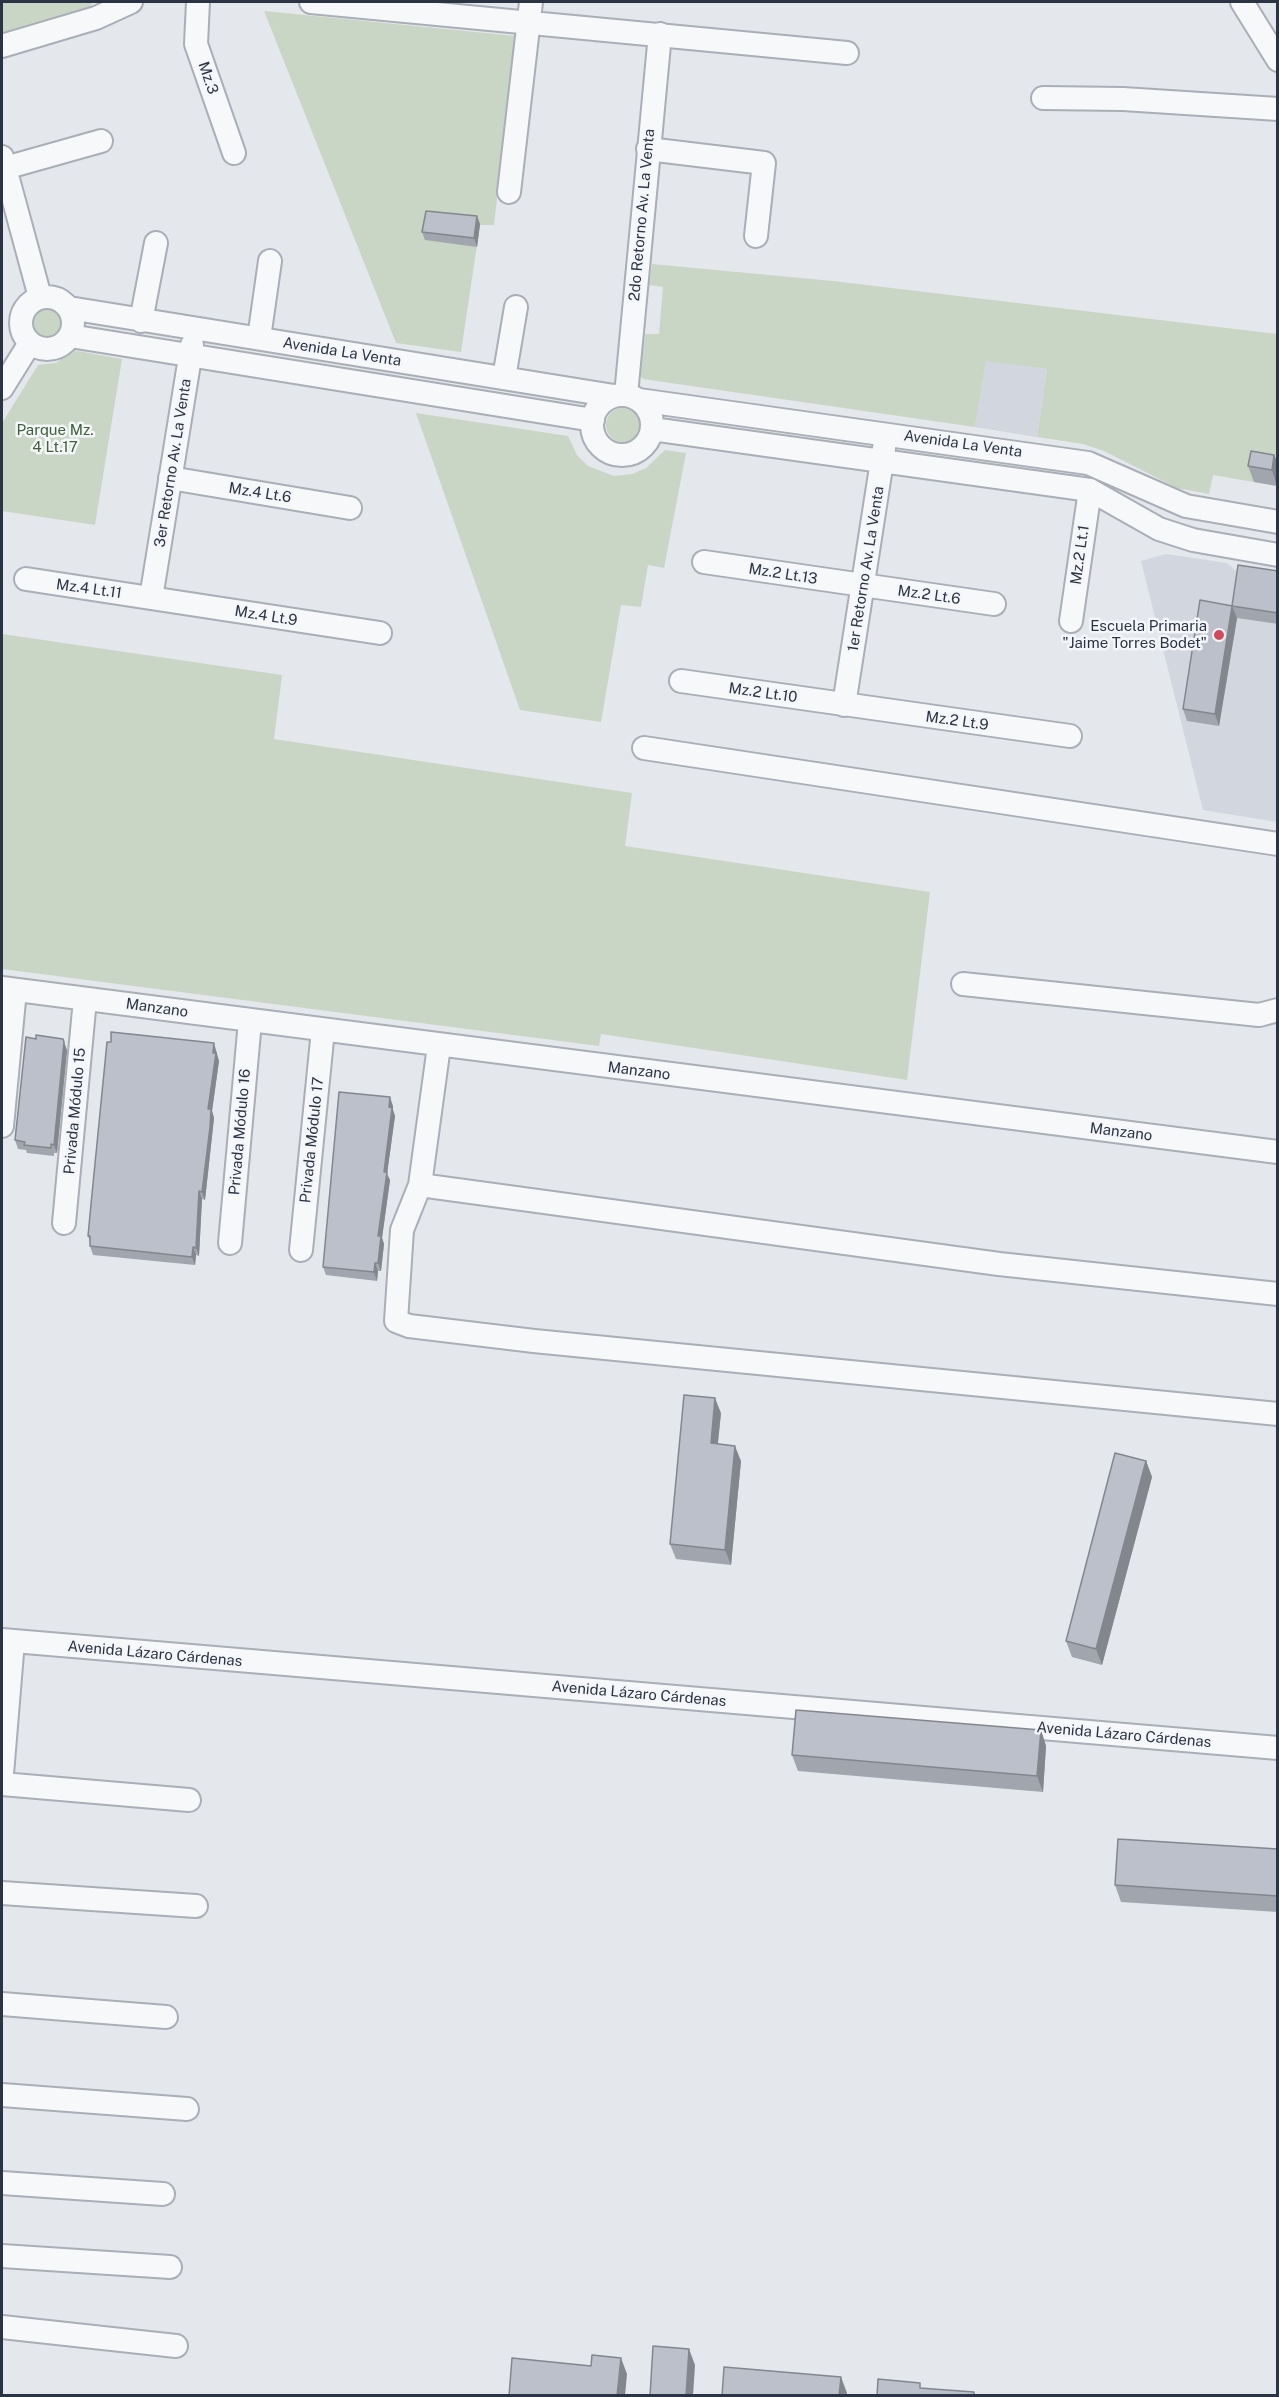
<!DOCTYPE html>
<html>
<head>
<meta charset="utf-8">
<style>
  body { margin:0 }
  #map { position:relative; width:1279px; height:2397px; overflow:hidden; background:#e4e7ec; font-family:"Public Sans",sans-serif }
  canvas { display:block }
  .frame { position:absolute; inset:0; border:3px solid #2b3445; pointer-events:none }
</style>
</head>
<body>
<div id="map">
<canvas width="1279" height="2397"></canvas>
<div class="frame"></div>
</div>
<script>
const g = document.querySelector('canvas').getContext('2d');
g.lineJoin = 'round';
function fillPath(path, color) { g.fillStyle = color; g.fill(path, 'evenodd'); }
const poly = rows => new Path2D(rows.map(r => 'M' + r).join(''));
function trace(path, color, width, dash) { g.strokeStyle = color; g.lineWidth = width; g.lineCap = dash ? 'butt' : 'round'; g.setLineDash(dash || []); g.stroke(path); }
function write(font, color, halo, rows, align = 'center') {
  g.font = font + ' "Public Sans",sans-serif'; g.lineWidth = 5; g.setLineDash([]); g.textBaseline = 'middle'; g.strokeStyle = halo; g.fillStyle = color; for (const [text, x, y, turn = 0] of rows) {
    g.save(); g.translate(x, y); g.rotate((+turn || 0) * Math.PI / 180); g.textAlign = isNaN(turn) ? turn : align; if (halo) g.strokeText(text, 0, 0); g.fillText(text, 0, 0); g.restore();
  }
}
fillPath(poly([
  [986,360,1047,369,1037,437,975,427],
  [1166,554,1227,563,1243,577,1277,582,1277,822,1203,810,1141,561]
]), '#d2d6de');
fillPath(poly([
  [2,2,93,2,89,9,2,36],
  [264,11,516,36,494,225,480,225,461,352,396,343],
  [652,264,833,281,1277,334,1277,486,1213,475,1209,494,1177,488,1104,451,1083,444,1037,437,1047,369,986,361,975,427,643,379,640,376,645,334,659,334,663,287,649,285],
  '30 323a17 17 0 1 1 34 0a17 17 0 1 1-34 0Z',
  [72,350,122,359,95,525,2,511,2,423,38,365,56,363],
  '606 425a17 17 0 1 1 34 0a17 17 0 1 1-34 0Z',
  [416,413,568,436,577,455,588,466,614,476,632,474,646,468,665,450,686,453,664,568,648,565,641,607,621,605,601,722,520,710],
  [2,634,282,675,274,739,632,793,625,846,930,892,907,1080,601,1034,599,1046,2,969]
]), '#c9d6c5');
const minor = poly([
  [198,2,196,44,234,153],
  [311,2,847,53],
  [1242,2,1278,60],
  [2,46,96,18,131,2],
  [1043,98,1123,99,1278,109],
  [648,149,764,163,756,236],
  [2,157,40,297],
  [5,168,101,141],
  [509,192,531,2],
  '21 323a26 26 0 1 1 52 0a26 26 0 1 1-52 0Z',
  [69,308,614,396],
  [141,321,156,243],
  [70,336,593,420],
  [259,338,270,261],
  [504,378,516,307],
  [2,388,30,343],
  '592 425a30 30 0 1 1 60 0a30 30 0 1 1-60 0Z',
  [626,395,660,34],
  [639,400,1088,463,1186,506,1278,522],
  [652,429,1090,490,1159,529,1193,540,1278,555],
  [170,478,350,508],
  [704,562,994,604],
  [26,579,380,633],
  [151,598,192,345],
  [1071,621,1090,490],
  [681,681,1070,736],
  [844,705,884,448],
  [644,748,1278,844],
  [963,984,1259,1015,1278,1010],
  [2,988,1278,1152],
  [439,1046,420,1185,402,1230,396,1321,409,1326,534,1341,1278,1414],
  [2,1126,15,990],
  [420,1185,999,1264,1278,1294],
  [64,1223,85,999],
  [230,1243,250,1021],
  [301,1250,323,1030],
  [2,1640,1278,1748],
  [2,1774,13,1641],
  [2,1784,189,1800],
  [2,1893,196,1906],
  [2,2004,166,2017],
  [2,2095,187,2109],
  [2,2183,163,2194],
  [2,2256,170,2267],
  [2,2327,176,2346]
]);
trace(minor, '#a9aeb7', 26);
trace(minor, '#f7f8fa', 22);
fillPath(poly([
  [480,224,477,247,425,240,422,232],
  [1274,455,1278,464,1277,486,1254,482,1248,466],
  [1278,571,1278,624,1237,618,1219,726,1187,721,1183,709,1232,606],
  [67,1050,57,1153,54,1153,54,1156,27,1153,26,1150,18,1149,15,1140],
  [217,1051,216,1055,219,1061,212,1111,214,1118,212,1136,205,1200,202,1199,199,1256,196,1255,195,1265,93,1255,90,1246,90,1242,88,1236],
  [393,1106,393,1110,395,1116,387,1174,390,1180,382,1238,384,1244,381,1271,378,1271,377,1281,326,1275,323,1267],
  [721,1413,718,1444,741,1461,731,1565,676,1559,670,1544],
  [1146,1461,1152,1477,1102,1665,1072,1657,1066,1641],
  [1041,1730,1046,1746,1043,1792,798,1771,792,1755],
  [1278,1849,1278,1912,1121,1902,1115,1885]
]), '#a1a5ae');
fillPath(poly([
  [477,216,480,224,477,247,474,238],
  [1274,455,1278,464,1277,486,1272,470],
  [1232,606,1237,618,1219,726,1215,714],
  [63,1039,67,1050,57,1153,54,1145],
  [214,1043,219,1061,212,1111,214,1118,205,1200,202,1192],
  [390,1097,393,1106,393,1110,395,1116,387,1174,390,1180,382,1238,384,1244,381,1271,378,1263,378,1236],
  [199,1191,202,1199,199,1256,196,1248],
  [193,1247,196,1255,195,1265,192,1257],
  [375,1263,378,1271,377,1281,374,1272],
  [715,1398,721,1413,716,1458,711,1443],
  [735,1446,741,1461,731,1565,725,1550],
  [1146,1461,1152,1477,1102,1665,1096,1649],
  [1041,1730,1046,1746,1043,1792,1037,1776],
  [689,2349,695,2365,693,2396,686,2396],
  [621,2358,627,2374,625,2396,617,2396],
  [841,2377,847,2393,846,2396,839,2396]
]), '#83868d');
const building = poly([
  [426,211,477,216,474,238,422,232,426,211],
  [1251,451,1274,455,1272,470,1248,466,1251,451],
  [1238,565,1278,571,1278,613,1232,606,1215,714,1183,709,1200,600,1232,606,1238,565],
  [111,1032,214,1043,213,1053,216,1053,208,1109,211,1109,210,1127,202,1192,199,1191,196,1248,193,1247,192,1257,90,1246,90,1236,88,1236,92,1194,107,1042,111,1042,111,1032],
  [36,1035,63,1039,64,1042,54,1145,51,1144,51,1148,24,1145,25,1142,15,1140,26,1037,36,1039,36,1035],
  [339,1092,390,1097,389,1107,392,1108,384,1172,387,1172,378,1236,381,1236,378,1263,375,1263,374,1272,323,1267,339,1092],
  [684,1395,715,1398,711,1443,735,1446,725,1550,670,1544,684,1395],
  [1115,1453,1146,1461,1096,1649,1066,1641,1115,1453],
  [796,1710,1041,1730,1037,1776,792,1755,796,1710],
  [1118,1839,1278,1849,1278,1896,1115,1885,1118,1839],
  [653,2346,689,2349,686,2396,650,2396,653,2346],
  [592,2355,621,2358,617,2396,509,2396,512,2358,591,2366,592,2355],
  [724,2367,841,2377,839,2396,722,2396,724,2367],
  [878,2379,920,2383,920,2388,974,2392,974,2396,877,2396,878,2379]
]);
fillPath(building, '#bbc0ca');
trace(building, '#83868d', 1.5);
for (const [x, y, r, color] of [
  [1219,635,6,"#d1495b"]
]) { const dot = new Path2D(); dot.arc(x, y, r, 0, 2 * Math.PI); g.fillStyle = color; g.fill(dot); trace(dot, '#f4f6f9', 2); }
write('15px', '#2b3445', '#f4f6f9', [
  ["Mz.3",208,78,71],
  ["2do Retorno Av. La Venta",642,215,-85],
  ["Avenida La Venta",342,352,9],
  ["Avenida La Venta",963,444,8],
  ["3er Retorno Av. La Venta",173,463,-81],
  ["Mz.4 Lt.6",260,493,9],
  ["Mz.2 Lt.1",1080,555,-82],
  ["1er Retorno Av. La Venta",866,569,-81],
  ["Mz.2 Lt.13",783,574,9],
  ["Mz.4 Lt.11",89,589,8],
  ["Mz.2 Lt.6",929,595,8],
  ["Mz.4 Lt.9",266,616,9],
  ["Mz.2 Lt.10",763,693,8],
  ["Mz.2 Lt.9",957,721,8],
  ["Manzano",157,1008,8],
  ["Manzano",639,1071,7],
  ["Privada Módulo 15",75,1111,-85],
  ["Privada Módulo 16",240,1132,-85],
  ["Manzano",1121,1132,7],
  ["Privada Módulo 17",312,1140,-84],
  ["Avenida Lázaro Cárdenas",155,1654,5],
  ["Avenida Lázaro Cárdenas",639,1694,5],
  ["Avenida Lázaro Cárdenas",1124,1735,5]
]);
write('15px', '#3f6138', '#f4f6f9', [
  ["Parque Mz.",55,430],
  ["4 Lt.17",55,447]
]);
write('15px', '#2b3445', '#f4f6f9', [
  ["Escuela Primaria",1207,626],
  ["\"Jaime Torres Bodet\"",1207,643]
], 'right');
</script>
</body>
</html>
